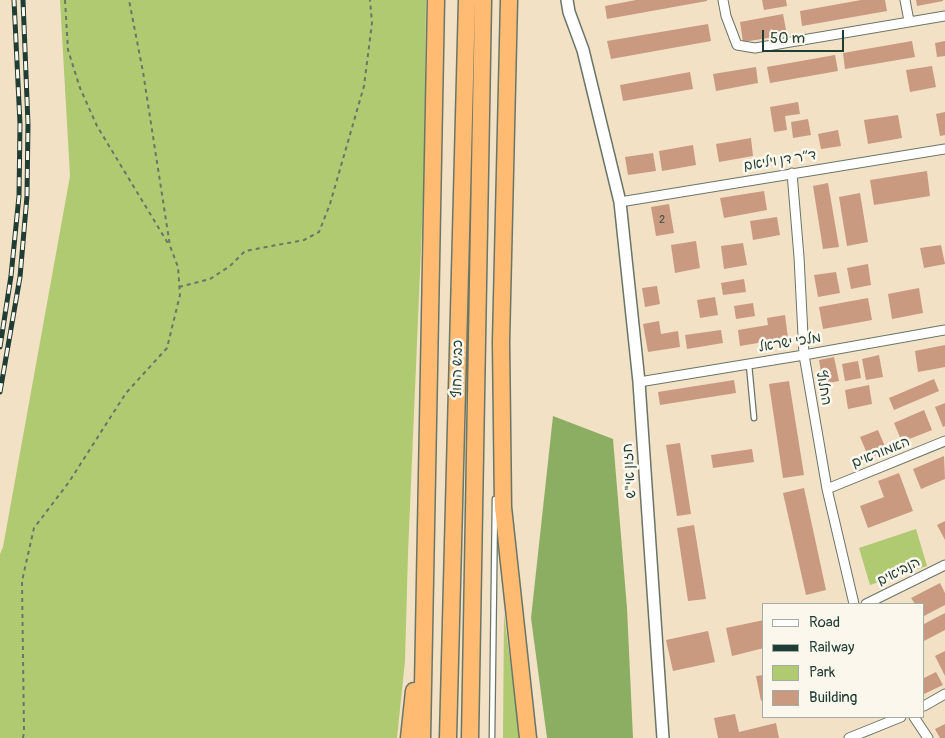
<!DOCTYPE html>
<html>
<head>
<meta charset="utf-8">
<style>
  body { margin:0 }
  #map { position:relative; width:945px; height:738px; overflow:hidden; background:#f3e1c5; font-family:Pangolin,sans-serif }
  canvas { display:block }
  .legend { position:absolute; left:762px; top:603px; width:162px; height:115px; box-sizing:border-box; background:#fbf7ec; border:1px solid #a3ada2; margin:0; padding:6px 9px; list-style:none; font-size:15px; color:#1f3d34 }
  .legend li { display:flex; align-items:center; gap:10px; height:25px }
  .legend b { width:25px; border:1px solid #a3ada2 }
  .scale { position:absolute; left:762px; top:30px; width:82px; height:22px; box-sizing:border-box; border:2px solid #1f3d34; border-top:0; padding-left:6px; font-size:15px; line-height:18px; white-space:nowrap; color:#1f3d34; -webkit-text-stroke:4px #fbf7ec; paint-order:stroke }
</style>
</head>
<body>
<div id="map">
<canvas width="945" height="738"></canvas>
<ul class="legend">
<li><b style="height:6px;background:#fff"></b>Road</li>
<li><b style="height:6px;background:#1f3d34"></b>Railway</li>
<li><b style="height:14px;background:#afca71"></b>Park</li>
<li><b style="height:14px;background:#c99980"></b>Building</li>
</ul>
<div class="scale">50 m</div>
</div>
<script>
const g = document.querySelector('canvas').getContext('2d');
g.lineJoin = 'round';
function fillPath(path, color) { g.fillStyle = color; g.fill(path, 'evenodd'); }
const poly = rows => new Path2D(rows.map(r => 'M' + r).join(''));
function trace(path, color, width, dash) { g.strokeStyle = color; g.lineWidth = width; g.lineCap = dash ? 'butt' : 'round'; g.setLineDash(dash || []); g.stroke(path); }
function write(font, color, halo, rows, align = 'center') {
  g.font = font + ' Pangolin,"Playpen Sans Hebrew",sans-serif'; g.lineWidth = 5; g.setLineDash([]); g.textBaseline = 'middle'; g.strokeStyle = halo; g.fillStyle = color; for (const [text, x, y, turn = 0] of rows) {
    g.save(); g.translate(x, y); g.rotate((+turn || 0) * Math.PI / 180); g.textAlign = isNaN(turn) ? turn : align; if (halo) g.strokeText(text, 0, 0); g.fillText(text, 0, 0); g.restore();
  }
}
fillPath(poly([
  [60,0,426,0,424,179,408,553,405,661,397,738,0,738,0,554,3,547,70,176],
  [916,529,927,566,870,585,859,548],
  [504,614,520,738,503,738]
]), '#afca71');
fillPath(poly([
  [553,416,613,439,627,608,633,738,547,738,531,618]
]), '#8bae63');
fillPath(poly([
  [636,0,707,0,707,1,607,19,605,6],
  [762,0,786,0,787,6,764,10],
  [861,0,885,0,887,11,802,26,800,11],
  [916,0,943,0,943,1,917,6],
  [783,14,787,35,743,42,740,22],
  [708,24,711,41,611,59,607,41],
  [912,41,915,57,845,69,843,53],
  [945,41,945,56,937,57,935,43],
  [835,55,838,71,770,83,767,67],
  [932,66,936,87,910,92,906,70],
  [756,67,758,83,716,91,713,74],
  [690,72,693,89,623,101,620,85],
  [798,102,800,114,785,116,787,130,774,132,770,107],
  [945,112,945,135,940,136,936,114],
  [898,115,902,138,868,144,864,120],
  [808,119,811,135,793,138,791,122],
  [838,130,841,146,821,149,818,134],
  [751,138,753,156,719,162,716,144],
  [693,145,696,165,662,171,659,151],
  [653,153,656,171,628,175,625,157],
  [927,171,930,196,874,205,870,180],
  [828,183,839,247,823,249,813,186],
  [764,191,767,210,724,218,720,198],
  [860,193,868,242,847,246,839,197],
  [669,204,674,233,656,236,651,207],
  [777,217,780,235,753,240,750,221],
  [696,241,700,268,675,273,671,245],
  [743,243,747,265,724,269,721,246],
  [941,245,945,264,924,268,920,248],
  [868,264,871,285,851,289,847,268],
  [836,272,840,293,818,297,814,275],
  [744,279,746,292,723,295,721,283],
  [657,286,660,304,645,307,642,288],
  [919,288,923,313,892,319,888,294],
  [715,297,718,315,700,318,697,300],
  [868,298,872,320,823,329,819,307],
  [753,303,755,316,736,319,734,306],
  [785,315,788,338,740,346,738,330,768,325,767,318],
  [659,321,661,334,678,331,680,347,648,352,643,324],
  [721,330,723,343,687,349,685,335],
  [945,345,945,367,918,372,915,351],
  [879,355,883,377,866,380,862,359],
  [834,357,839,381,823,384,819,360],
  [858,361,861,378,845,381,842,364],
  [934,379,939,391,894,410,889,398],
  [734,380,736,393,660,405,658,392],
  [789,381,804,475,783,478,769,384],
  [869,385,872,404,848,409,845,390],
  [945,403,945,426,943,427,935,407],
  [924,410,932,430,902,442,894,423],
  [878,430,887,451,869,458,860,437],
  [680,443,691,514,677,516,666,445],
  [752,449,754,462,713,468,711,455],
  [944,456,945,479,921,489,913,469],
  [899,473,913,511,868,528,860,506,884,497,878,481],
  [804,488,826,590,806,595,783,493],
  [945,521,945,540,937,525],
  [694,525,706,599,688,601,677,528],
  [940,583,945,593,945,605,924,616,924,604,915,604,911,598],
  [945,613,945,630,924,641,924,624],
  [764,620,764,648,732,656,726,628],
  [708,631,715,662,673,671,666,640],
  [945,651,945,676,935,656],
  [936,672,943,685,924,694,924,678],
  [764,675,764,700,761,701,756,676],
  [735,714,739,732,776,723,779,738,718,738,714,718],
  [945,724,945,738,940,738,935,729]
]), '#c99980');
const service = poly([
  [749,365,754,418],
  [492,738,495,499]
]);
const minor = poly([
  [723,0,726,16,737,45,755,48,945,16],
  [905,0,909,21],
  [792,173,799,257,804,355,827,489,854,604],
  [620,202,945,149],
  [639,382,804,355,945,330],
  [827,489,945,441],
  [866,604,945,565],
  [924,706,945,694],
  [914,717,928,738],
  [849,738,901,717]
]);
const tertiary = poly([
  [567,0,569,12,583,50,620,202,639,382,663,738]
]);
const motorway = poly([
  [509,0,501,342,503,507,528,738],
  [409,738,414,691],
  [422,738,436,0],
  [448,738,467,0],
  [470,738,483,0]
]);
trace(service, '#697667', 7);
trace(minor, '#697667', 11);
trace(tertiary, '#697667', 14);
trace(motorway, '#697667', 19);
trace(poly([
  [65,0,68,50,80,88,97,126,169,245],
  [179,287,210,279,230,266,245,251,304,240,319,232,330,204,364,86,372,23,370,0],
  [23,738,24,732,22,581,34,528,69,482,126,393,167,348,180,295,178,267,170,246,143,72,129,0]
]), '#697667', 2, [4, 4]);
trace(service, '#fff', 4.5);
trace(minor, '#fff', 9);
trace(tertiary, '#fff', 11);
trace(motorway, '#febb71', 16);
const rail = poly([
  [0,347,11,276,19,196,20,124,14,0],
  [0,392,20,277,27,196,28,124,23,0]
]);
trace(rail, '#1f3d34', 5);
trace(rail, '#fbf7ec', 3, [9]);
write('11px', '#4a5447', null, [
  ["2",662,220]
]);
write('14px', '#1f3d34', '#fbf7ec', [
  ["ד״ר דן ויליאם",780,161,-9],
  ["מלכי ישראל",790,343,-9],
  ["כביש החוף",458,369,-89],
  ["החלוץ",823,388,80],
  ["האמוראים",881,453,-22],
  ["חזון אי\"ש",630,471,-94],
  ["הנביאים",899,572,-27]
]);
</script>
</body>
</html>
